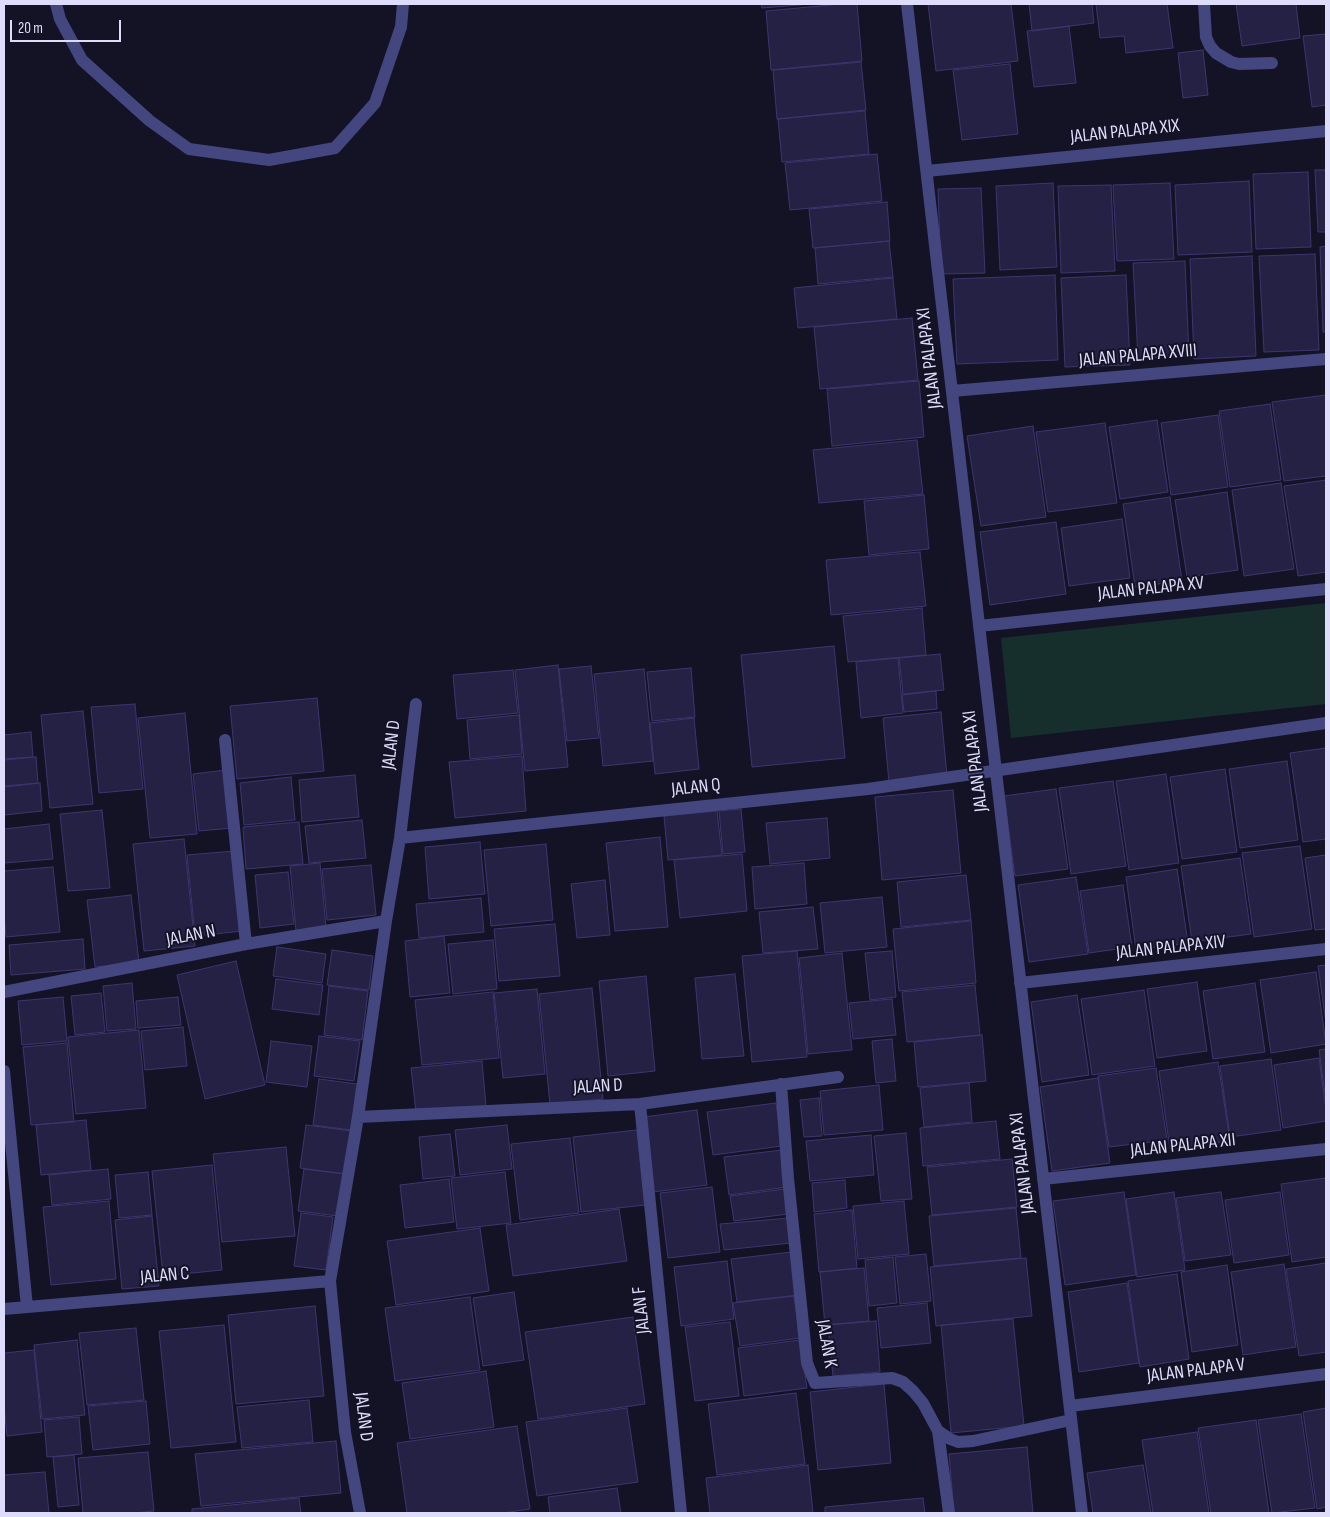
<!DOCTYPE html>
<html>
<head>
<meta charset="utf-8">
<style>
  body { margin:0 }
  #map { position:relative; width:1330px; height:1517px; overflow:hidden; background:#141326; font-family:"Sofia Sans Condensed",sans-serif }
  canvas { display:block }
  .frame { position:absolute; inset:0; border:5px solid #dddcfb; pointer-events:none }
  .scale { position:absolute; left:10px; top:20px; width:111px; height:22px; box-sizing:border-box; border:2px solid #dddcfb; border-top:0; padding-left:6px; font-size:15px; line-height:18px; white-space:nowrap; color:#dddcfb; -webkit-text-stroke:4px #141326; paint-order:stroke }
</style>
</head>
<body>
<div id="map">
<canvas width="1330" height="1517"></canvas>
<div class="frame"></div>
<div class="scale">20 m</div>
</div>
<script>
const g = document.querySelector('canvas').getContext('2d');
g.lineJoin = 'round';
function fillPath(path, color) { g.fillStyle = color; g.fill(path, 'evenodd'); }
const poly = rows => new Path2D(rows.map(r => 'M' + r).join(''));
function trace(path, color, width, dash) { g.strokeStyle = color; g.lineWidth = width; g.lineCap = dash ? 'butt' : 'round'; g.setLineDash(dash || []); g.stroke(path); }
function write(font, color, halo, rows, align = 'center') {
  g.font = font + ' "Sofia Sans Condensed",sans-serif'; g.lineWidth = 4; g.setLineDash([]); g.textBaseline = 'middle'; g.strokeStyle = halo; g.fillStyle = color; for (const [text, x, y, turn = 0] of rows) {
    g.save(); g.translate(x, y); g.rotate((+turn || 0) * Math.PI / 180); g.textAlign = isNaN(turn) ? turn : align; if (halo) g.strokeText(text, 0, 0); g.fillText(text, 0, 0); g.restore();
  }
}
fillPath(poly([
  [1326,603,1326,704,1011,738,1001,638]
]), '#162f2c');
const building = poly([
  [761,4,811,4,762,8,761,4],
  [841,4,857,4,862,61,771,70,766,11,841,4],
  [928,4,1011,4,1018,61,936,71,928,4],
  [1029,4,1092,4,1094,23,1032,31,1029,4],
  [1096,4,1167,4,1173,48,1126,53,1124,36,1100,38,1096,4],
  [1236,4,1296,4,1300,38,1242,46,1236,4],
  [1069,26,1076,83,1034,87,1027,31,1069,26],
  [1326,34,1326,105,1312,107,1303,36,1326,34],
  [1203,50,1208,95,1183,98,1178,53,1203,50],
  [861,62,866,110,777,119,773,70,861,62],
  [1010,64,1018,134,962,140,953,70,1010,64],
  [865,111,869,154,782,162,778,119,865,111],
  [877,154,882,201,790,210,785,163,877,154],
  [1315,170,1326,170,1326,232,1318,232,1315,170],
  [1308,172,1311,247,1256,249,1253,174,1308,172],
  [1249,181,1252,252,1178,255,1175,185,1249,181],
  [1053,183,1057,267,1000,270,996,186,1053,183],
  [1170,183,1174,259,1117,261,1113,185,1170,183],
  [1111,185,1115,271,1061,273,1058,186,1111,185],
  [981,188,985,273,941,274,938,189,981,188],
  [887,202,890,241,813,248,809,209,887,202],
  [889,241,893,277,818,284,815,248,889,241],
  [1326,246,1326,332,1323,332,1320,247,1326,246],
  [1315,254,1319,350,1264,352,1259,256,1315,254],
  [1252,256,1256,356,1194,359,1190,259,1252,256],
  [1185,261,1189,356,1138,358,1133,263,1185,261],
  [1055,275,1058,360,957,364,953,279,1055,275],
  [1126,275,1130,365,1065,367,1061,278,1126,275],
  [893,278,897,319,798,328,794,288,893,278],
  [912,318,918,380,820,389,814,327,912,318],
  [919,381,924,437,832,446,827,389,919,381],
  [1326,395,1326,476,1284,481,1272,402,1326,395],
  [1270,404,1281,480,1230,487,1219,411,1270,404],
  [1218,415,1228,487,1171,495,1161,423,1218,415],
  [1157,420,1168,492,1120,499,1109,427,1157,420],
  [1105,423,1117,503,1048,512,1036,432,1105,423],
  [1033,426,1046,517,981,526,967,436,1033,426],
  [917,440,923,494,819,503,813,450,917,440],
  [1326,480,1326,572,1298,576,1284,486,1326,480],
  [1281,483,1294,569,1244,576,1232,490,1281,483],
  [1227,492,1238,570,1187,577,1175,500,1227,492],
  [924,495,929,549,869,555,864,501,924,495],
  [1170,497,1182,581,1135,587,1123,504,1170,497],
  [1122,519,1130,578,1069,586,1061,528,1122,519],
  [1056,522,1066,594,990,605,980,532,1056,522],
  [920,552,926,606,831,615,826,560,920,552],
  [922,608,926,655,848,662,843,616,922,608],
  [834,646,845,758,752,767,741,655,834,646],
  [940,654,944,690,903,694,899,658,940,654],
  [898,658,903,713,861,718,856,662,898,658],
  [558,665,568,767,525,771,515,670,558,665],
  [591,666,599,738,567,741,559,669,591,666],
  [691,668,695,717,652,721,647,672,691,668],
  [644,669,653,761,603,766,594,674,644,669],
  [513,670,518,713,457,719,453,675,513,670],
  [936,691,937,709,904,712,902,695,936,691],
  [317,698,324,771,237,779,230,706,317,698],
  [135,704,143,789,99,793,91,707,135,704],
  [83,711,93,804,50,808,41,715,83,711],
  [941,712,947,776,889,782,883,718,941,712],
  [185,713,197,834,150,838,138,718,185,713],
  [519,715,522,754,470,759,467,720,519,715],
  [694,718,699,769,655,774,650,723,694,718],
  [31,732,33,757,4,759,4,735,31,732],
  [1326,748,1326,839,1303,842,1290,753,1326,748],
  [522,756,526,811,455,818,449,762,522,756],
  [36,757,38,783,4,786,4,760,36,757],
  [1287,761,1298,840,1240,848,1229,769,1287,761],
  [1225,769,1237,852,1182,859,1170,777,1225,769],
  [226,770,232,828,199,831,193,774,226,770],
  [1166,774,1179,863,1129,870,1116,781,1166,774],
  [355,775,359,817,302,822,299,780,355,775],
  [291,777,295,820,244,825,240,783,291,777],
  [1113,781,1126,866,1071,874,1059,788,1113,781],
  [40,783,42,811,4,815,4,787,40,783],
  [1056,789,1068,869,1015,876,1004,796,1056,789],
  [953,790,961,873,882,880,875,797,953,790],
  [741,809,745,852,723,854,719,811,741,809],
  [102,810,110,888,68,891,60,814,102,810],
  [717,811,722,855,668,860,664,816,717,811],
  [827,818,830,858,770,864,766,823,827,818],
  [362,820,366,858,309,863,305,826,362,820],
  [299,822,303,864,246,869,243,827,299,822],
  [49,824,53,859,4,863,4,829,49,824],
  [660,837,668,927,615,931,606,843,660,837],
  [184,839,195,946,144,951,133,844,184,839],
  [480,842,485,894,429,899,425,847,480,842],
  [546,844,553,920,491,926,484,850,546,844],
  [1300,846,1312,929,1254,937,1242,853,1300,846],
  [235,851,243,931,195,936,187,855,235,851],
  [742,854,747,911,680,918,674,860,742,854],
  [1326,855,1326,929,1315,930,1305,858,1326,855],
  [1240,858,1251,934,1192,942,1181,866,1240,858],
  [320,863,326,928,296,931,290,866,320,863],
  [804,863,807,904,755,909,752,867,804,863],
  [371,865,376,915,327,920,322,869,371,865],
  [53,867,60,932,6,937,4,915,4,871,53,867],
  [1177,869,1188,943,1136,950,1126,877,1177,869],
  [288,872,294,924,260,928,255,875,288,872],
  [966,875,971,920,901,927,897,882,966,875],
  [1076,877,1088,954,1029,962,1018,885,1076,877],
  [605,880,610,935,577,938,571,884,605,880],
  [1123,885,1132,947,1089,953,1080,891,1123,885],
  [131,895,139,962,95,967,87,900,131,895],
  [882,897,887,947,825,953,820,903,882,897],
  [481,898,484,932,419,938,416,904,481,898],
  [813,907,818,949,763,953,759,912,813,907],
  [971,921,976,983,899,991,893,929,971,921],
  [555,924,560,976,499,981,494,929,555,924],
  [444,936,450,993,410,997,405,941,444,936],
  [83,939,85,969,11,975,9,945,83,939],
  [493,940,497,989,453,994,448,944,493,940],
  [277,947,326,954,322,983,273,976,277,947],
  [332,950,373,956,369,990,327,985,332,950],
  [797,951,807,1057,752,1062,742,956,797,951],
  [892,951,896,997,870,1000,865,953,892,951],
  [842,953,852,1050,808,1054,799,958,842,953],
  [236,961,265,1085,205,1099,177,975,236,961],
  [1326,965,1326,1023,1318,966,1326,965],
  [1316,972,1326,1044,1271,1053,1260,980,1316,972],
  [735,974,744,1056,702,1059,695,978,735,974],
  [646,976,655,1071,608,1076,599,981,646,976],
  [276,979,323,985,319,1015,272,1009,276,979],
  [1197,982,1207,1051,1157,1058,1147,989,1197,982],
  [132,983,136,1029,107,1031,103,986,132,983],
  [1255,983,1265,1052,1213,1059,1203,991,1255,983],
  [975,985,980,1035,907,1042,902,992,975,985],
  [329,986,368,991,362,1040,324,1035,329,986],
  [592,988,603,1099,550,1104,539,994,592,988],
  [537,989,545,1074,503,1078,494,993,537,989],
  [1144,990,1155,1066,1092,1075,1081,999,1144,990],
  [493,992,499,1058,422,1065,415,1000,493,992],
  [101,993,105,1032,75,1035,71,996,101,993],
  [1077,995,1089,1075,1042,1082,1031,1002,1077,995],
  [63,997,67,1041,22,1045,18,1001,63,997],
  [178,997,181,1025,138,1028,136,1001,178,997],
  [892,999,896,1035,853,1039,849,1003,892,999],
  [183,1027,187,1066,145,1070,141,1031,183,1027],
  [139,1030,146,1108,76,1114,68,1037,139,1030],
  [982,1035,986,1081,918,1087,914,1042,982,1035],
  [319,1036,360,1041,354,1081,314,1076,319,1036],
  [892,1039,896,1081,876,1083,872,1041,892,1039],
  [271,1041,312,1046,307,1087,266,1082,271,1041],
  [67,1043,74,1122,31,1125,23,1047,67,1043],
  [1326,1049,1326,1101,1319,1050,1326,1049],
  [1319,1058,1326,1109,1326,1121,1283,1128,1274,1065,1319,1058],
  [1271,1059,1281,1130,1230,1137,1220,1066,1271,1059],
  [482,1061,486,1106,416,1112,411,1068,482,1061],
  [1218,1062,1230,1141,1170,1149,1159,1071,1218,1062],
  [1156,1068,1167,1140,1109,1147,1098,1076,1156,1068],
  [1098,1078,1110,1163,1052,1171,1040,1087,1098,1078],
  [319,1079,357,1084,351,1130,313,1125,319,1079],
  [969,1083,972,1122,924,1127,920,1088,969,1083],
  [879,1085,883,1130,824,1135,820,1091,879,1085],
  [819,1098,822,1136,804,1137,800,1100,819,1098],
  [776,1103,782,1146,713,1155,707,1112,776,1103],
  [697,1110,707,1185,653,1192,644,1117,697,1110],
  [86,1120,91,1170,41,1175,36,1125,86,1120],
  [996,1121,1000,1159,923,1166,920,1128,996,1121],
  [306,1125,352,1131,346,1174,300,1168,306,1125],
  [507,1125,512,1169,460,1175,455,1130,507,1125],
  [637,1130,645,1205,581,1212,573,1137,637,1130],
  [906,1133,912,1199,881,1201,874,1136,906,1133],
  [450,1134,455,1176,423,1179,419,1137,450,1134],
  [871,1135,874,1175,810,1181,806,1141,871,1135],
  [570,1138,579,1213,520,1220,511,1144,570,1138],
  [286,1147,295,1236,222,1242,213,1154,286,1147],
  [782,1150,787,1187,729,1195,724,1157,782,1150],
  [1012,1159,1017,1207,932,1215,927,1167,1012,1159],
  [212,1165,222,1270,163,1276,152,1171,212,1165],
  [108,1169,111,1199,52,1205,49,1175,108,1169],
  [304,1169,344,1174,338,1216,298,1211,304,1169],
  [148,1172,152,1215,119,1218,115,1175,148,1172],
  [505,1172,511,1223,457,1229,451,1178,505,1172],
  [1326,1178,1326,1257,1292,1262,1281,1184,1326,1178],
  [449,1179,454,1222,405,1228,400,1185,449,1179],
  [845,1180,847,1208,814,1212,812,1183,845,1180],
  [712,1187,720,1252,668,1258,660,1193,712,1187],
  [785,1189,788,1214,734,1221,730,1196,785,1189],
  [1124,1192,1136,1275,1065,1285,1053,1201,1124,1192],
  [1174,1192,1185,1270,1137,1277,1126,1199,1174,1192],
  [1221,1192,1231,1255,1185,1261,1176,1198,1221,1192],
  [1280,1192,1289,1255,1234,1263,1225,1200,1280,1192],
  [109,1201,116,1279,51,1285,43,1207,109,1201],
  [904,1201,909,1254,858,1259,853,1206,904,1201],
  [1016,1208,1021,1258,934,1266,929,1216,1016,1208],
  [619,1209,627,1261,513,1276,506,1225,619,1209],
  [852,1210,857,1268,819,1272,814,1214,852,1210],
  [301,1213,333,1217,326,1270,294,1266,301,1213],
  [152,1216,159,1286,122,1289,115,1220,152,1216],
  [789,1218,791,1243,724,1250,720,1224,789,1218],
  [480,1228,489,1291,396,1305,387,1241,480,1228],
  [792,1252,798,1295,737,1302,731,1259,792,1252],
  [926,1254,931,1301,900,1304,895,1257,926,1254],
  [893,1257,897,1303,869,1306,865,1260,893,1257],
  [1026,1258,1032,1316,936,1326,930,1267,1026,1258],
  [727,1261,734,1319,681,1326,674,1267,727,1261],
  [1326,1263,1326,1352,1299,1356,1286,1269,1326,1263],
  [1284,1264,1296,1347,1243,1355,1231,1272,1284,1264],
  [1227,1265,1238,1345,1192,1352,1181,1272,1227,1265],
  [864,1268,869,1321,825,1325,820,1272,864,1268],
  [1177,1274,1189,1359,1140,1367,1128,1281,1177,1274],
  [1127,1283,1139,1363,1079,1372,1068,1292,1127,1283],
  [514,1292,524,1360,483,1366,473,1298,514,1292],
  [794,1296,800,1338,740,1346,733,1303,794,1296],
  [470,1297,480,1370,395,1381,385,1308,470,1297],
  [927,1303,931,1343,881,1348,877,1308,927,1303],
  [315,1306,324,1396,236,1404,228,1315,315,1306],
  [633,1317,645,1404,538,1419,525,1332,633,1317],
  [1013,1319,1024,1426,951,1433,941,1325,1013,1319],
  [876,1321,880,1372,833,1376,828,1325,876,1321],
  [730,1322,739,1396,695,1401,685,1327,730,1322],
  [224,1325,236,1442,171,1448,159,1331,224,1325],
  [136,1328,144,1400,87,1405,79,1333,136,1328],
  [77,1340,85,1415,42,1419,34,1345,77,1340],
  [800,1340,807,1388,744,1396,738,1348,800,1340],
  [34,1350,42,1432,7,1436,4,1404,4,1353,34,1350],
  [486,1371,494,1427,410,1439,402,1383,486,1371],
  [884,1384,891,1463,818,1470,810,1392,884,1384],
  [796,1393,805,1464,717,1475,708,1404,796,1393],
  [309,1400,313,1442,242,1448,237,1407,309,1400],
  [146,1401,150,1444,93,1450,88,1406,146,1401],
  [627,1408,638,1482,537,1496,526,1422,627,1408],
  [1326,1408,1326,1507,1317,1509,1303,1412,1326,1408],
  [1301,1414,1315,1508,1272,1513,1258,1420,1301,1414],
  [79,1417,82,1454,47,1457,44,1420,79,1417],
  [1256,1420,1269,1513,1211,1513,1198,1428,1256,1420],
  [517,1426,530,1509,502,1513,407,1513,397,1443,517,1426],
  [1197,1432,1209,1513,1153,1513,1142,1440,1197,1432],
  [336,1441,341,1493,201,1506,195,1454,336,1441],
  [1027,1447,1033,1513,954,1513,949,1454,1027,1447],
  [148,1452,154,1511,133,1513,83,1513,78,1458,148,1452],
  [74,1455,79,1505,58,1507,53,1457,74,1455],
  [808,1465,813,1513,710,1513,706,1478,808,1465],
  [1143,1465,1151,1513,1093,1513,1087,1473,1143,1465],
  [45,1472,49,1513,4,1513,4,1475,45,1472],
  [617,1488,621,1513,550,1513,548,1497,617,1488],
  [299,1498,301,1513,192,1513,192,1509,299,1498],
  [923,1498,925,1513,825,1513,825,1507,923,1498]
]);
fillPath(building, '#252145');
trace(building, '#3c366e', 1);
trace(poly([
  [56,4,60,19,82,60,150,121,189,149,269,160,335,148,375,103,401,27,403,4],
  [907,4,1082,1513],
  [1204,4,1206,37,1210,46,1216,53,1231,62,1239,64,1272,63],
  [927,171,1326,131],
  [952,391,1326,359],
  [979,626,1326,589],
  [225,740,246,944],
  [400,838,868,789,1326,723],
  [1020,983,1326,949],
  [4,992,246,944,386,921],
  [4,1071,27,1307],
  [781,1084,788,1178,807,1363,815,1383,892,1378,903,1382,913,1391,923,1403,938,1431,950,1439,958,1442,973,1441,1071,1420],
  [640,1104,681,1513],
  [358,1117,640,1104,838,1077],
  [1043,1179,1326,1149],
  [4,1309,330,1281],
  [1070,1406,1326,1374],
  [938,1431,949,1513],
  [360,1513,345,1432,330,1281,358,1117,386,921,400,838,416,704]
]), '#43467f', 12);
write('19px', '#dddcfb', '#141326', [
  ["JALAN PALAPA XIX",1125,132,-6],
  ["JALAN PALAPA XVIII",1138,356,-5],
  ["JALAN PALAPA XI",930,358,-97],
  ["JALAN PALAPA XV",1151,589,-6],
  ["JALAN D",392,745,-83],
  ["JALAN PALAPA XI",976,761,-97],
  ["JALAN Q",696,788,-6],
  ["JALAN N",191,936,-11],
  ["JALAN PALAPA XIV",1171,948,-6],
  ["JALAN D",598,1087,-3],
  ["JALAN PALAPA XII",1183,1146,-6],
  ["JALAN PALAPA XI",1023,1163,-97],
  ["JALAN C",165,1276,-5],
  ["JALAN F",642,1310,-96],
  ["JALAN K",826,1344,80],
  ["JALAN PALAPA V",1196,1371,-7],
  ["JALAN D",363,1417,83]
]);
</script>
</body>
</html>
